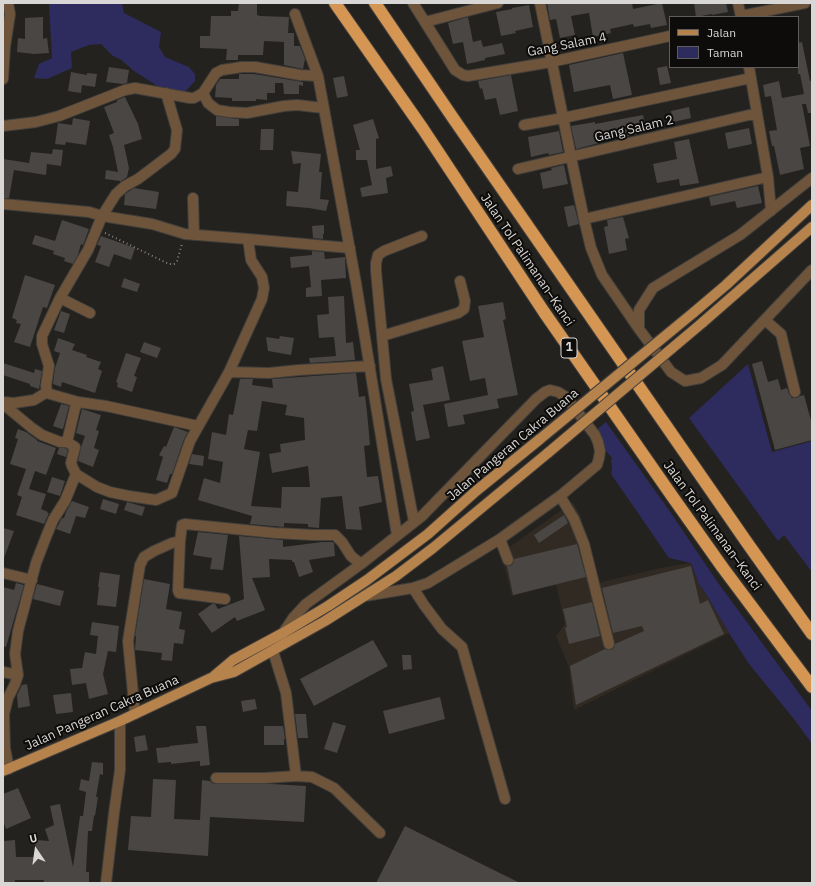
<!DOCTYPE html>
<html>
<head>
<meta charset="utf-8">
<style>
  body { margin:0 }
  #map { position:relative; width:815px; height:886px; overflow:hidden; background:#24221f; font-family:"IBM Plex Sans",sans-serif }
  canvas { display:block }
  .frame { position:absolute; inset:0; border:4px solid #d8d7d5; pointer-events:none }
  .legend { position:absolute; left:669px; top:16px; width:130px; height:52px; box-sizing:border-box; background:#0d0c0a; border:1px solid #5e5d5b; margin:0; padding:5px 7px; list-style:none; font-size:12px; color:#d8d7d5 }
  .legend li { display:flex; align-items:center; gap:8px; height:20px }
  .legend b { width:20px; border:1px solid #5e5d5b }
  .north { position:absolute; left:16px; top:830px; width:40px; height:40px; -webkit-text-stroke:3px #0d0c0a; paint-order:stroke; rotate:347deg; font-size:11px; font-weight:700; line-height:16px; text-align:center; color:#d8d7d5 }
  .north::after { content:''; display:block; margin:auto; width:14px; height:18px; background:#d8d7d5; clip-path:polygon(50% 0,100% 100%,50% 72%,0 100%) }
</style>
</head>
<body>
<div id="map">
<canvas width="815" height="886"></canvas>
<div class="frame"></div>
<ul class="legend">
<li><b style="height:5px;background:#b7834d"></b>Jalan</li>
<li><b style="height:11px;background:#2e2b5e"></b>Taman</li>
</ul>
<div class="north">U</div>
</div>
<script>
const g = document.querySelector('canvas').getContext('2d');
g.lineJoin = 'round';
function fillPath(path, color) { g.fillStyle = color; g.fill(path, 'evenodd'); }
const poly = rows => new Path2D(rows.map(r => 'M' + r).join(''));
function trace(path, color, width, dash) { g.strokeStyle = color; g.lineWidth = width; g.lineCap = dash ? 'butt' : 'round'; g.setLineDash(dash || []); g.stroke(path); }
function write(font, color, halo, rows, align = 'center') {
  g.font = font + ' "IBM Plex Sans",sans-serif'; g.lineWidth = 4; g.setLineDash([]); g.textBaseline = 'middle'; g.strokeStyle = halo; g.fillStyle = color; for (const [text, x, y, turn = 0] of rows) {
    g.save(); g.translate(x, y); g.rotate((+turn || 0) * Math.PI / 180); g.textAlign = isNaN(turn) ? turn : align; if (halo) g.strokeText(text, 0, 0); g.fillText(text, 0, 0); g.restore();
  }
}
fillPath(poly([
  [573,502,581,517,598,583,665,567,691,563,699,584,706,594,729,633,574,710,569,667,556,636,565,624,556,584,512,596,501,553]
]), '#312a23');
fillPath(poly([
  [49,3,122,3,124,13,161,32,159,47,165,57,189,67,195,74,195,81,186,91,176,92,159,87,134,71,120,59,113,56,101,44,89,45,71,52,72,68,47,79,34,78,39,64,52,58],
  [748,364,772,452,812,441,812,572,784,535,778,541,689,418],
  [606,422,671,513,716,580,812,711,812,744,794,719,749,664,729,633,706,594,699,584,691,563,669,558,611,474,612,469,611,461,612,458,604,449,595,431]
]), '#2e2b5e');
fillPath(poly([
  [239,3,257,3,257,15,260,16,289,17,288,33,294,33,294,46,300,46,305,59,303,69,284,65,284,42,264,41,263,55,238,55,238,60,226,60,227,49,200,48,200,36,210,36,211,16,231,16,231,11,238,11],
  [547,3,632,3,633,9,662,3,667,25,651,28,650,24,634,27,633,24,610,29,611,33,593,37,589,13,571,16,575,35,560,38,556,19,550,20],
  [694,3,726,3,728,12,712,15,712,14,696,17],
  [529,5,533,27,515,31,516,33,501,36,496,12,512,9,512,8],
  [43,17,43,39,47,38,49,53,34,54,17,52,18,38,25,39,25,18],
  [468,17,473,42,481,40,483,47,502,43,505,54,485,58,485,60,467,64,463,42,453,44,448,23],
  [802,42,810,81,812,81,812,113,808,113,806,104,802,104,810,146,800,148,804,169,780,175,774,146,772,146,769,131,777,130,771,96,765,97,763,85,779,81,782,98,804,94,800,74,798,74,798,43],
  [623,53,632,95,613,99,610,85,574,92,569,65],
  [667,66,671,83,660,85,657,68],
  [109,67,129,70,127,83,123,84,106,82],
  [71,72,87,75,87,73,97,74,95,87,82,85,81,93,68,91],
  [239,74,254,74,303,82,303,86,299,85,299,94,284,94,283,83,275,83,275,93,267,93,267,100,256,99,256,101,232,101,232,98,215,97,216,85,220,79,239,79],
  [511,75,518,111,500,115,496,98,485,100,482,88,480,89,478,81],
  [344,76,348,96,337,98,333,78],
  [125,97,138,124,142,139,124,145,129,168,127,177,120,182,120,181,105,179,106,170,118,172,113,147,109,135,114,133,104,107,117,102,117,100],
  [689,107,691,118,673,122,671,111],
  [643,115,647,132,599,142,599,143,576,149,571,126,595,122,595,124],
  [216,116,239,119,239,126,216,126],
  [73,118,90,121,86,145,66,142,65,145,55,144,58,123,72,125],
  [373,119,379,138,376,139,376,169,391,166,393,176,386,178,388,193,362,197,360,188,372,185,367,160,356,160,356,150,360,150,353,125],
  [749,128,752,144,728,149,725,133],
  [261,129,274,129,273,150,260,150],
  [559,131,563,152,549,155,548,153,531,157,528,137],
  [689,139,699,183,680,186,679,179,657,183,653,164,677,159,674,142],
  [53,149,63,150,61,166,47,164,46,175,14,170,9,198,3,198,3,159,29,163,31,152,52,154],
  [291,151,321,154,319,172,322,172,320,199,329,200,326,211,309,208,286,206,287,191,298,192,301,163,293,164],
  [564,165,568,184,543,189,540,173,552,170,551,168],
  [758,186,762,203,737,208,735,201,711,206,709,197],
  [134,188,159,192,156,209,124,205,125,194],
  [574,205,579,224,568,227,564,207],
  [623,217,629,238,625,239,627,250,609,254,604,227,608,226,607,220],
  [62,220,89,229,83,245,81,244,78,255,73,264,64,261,65,258,53,254,54,251,32,244,35,235,55,241],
  [324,225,324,234,323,234,323,239,313,238,312,226],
  [101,236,135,248,131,260,114,254,109,267,95,262,101,246,97,245],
  [312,251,324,252,325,259,345,257,346,278,321,280,322,296,306,297,306,288,311,287,309,266,291,268,290,257,312,255],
  [25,275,55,285,47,308,43,307,30,347,14,342,21,324,16,323,17,320,12,318],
  [124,278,140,284,137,292,121,287],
  [344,296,346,343,353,342,355,360,310,363,309,358,336,356,334,337,319,338,317,315,329,314,328,297],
  [503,302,506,319,503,320,518,395,497,399,499,408,463,415,465,424,448,427,444,404,488,395,485,378,470,381,462,341,484,337,478,306],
  [61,311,70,314,64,333,54,330],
  [280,336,294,338,291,355,268,351,266,337,279,339],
  [58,338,75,344,72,350,87,355,86,357,101,362,98,369,102,371,95,393,62,382,61,387,53,384,55,368,60,353,54,351],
  [144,342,161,348,157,358,140,352],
  [126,353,141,358,134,376,137,377,132,392,117,387,118,383,116,382],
  [762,361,768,382,778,379,781,390,787,388,789,394,792,398,797,398,800,396,804,395,812,424,812,440,775,450,752,364],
  [3,363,34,373,35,369,42,371,39,389,30,386,30,384,3,375],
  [443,366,450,400,423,405,430,438,416,441,411,412,414,411,409,384,433,380,431,369],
  [356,373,359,397,365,396,367,412,370,445,364,446,367,477,378,476,382,502,359,507,362,530,346,529,342,496,321,498,319,528,308,527,308,524,284,523,284,527,250,524,252,516,198,500,204,478,220,483,223,462,208,459,212,432,226,435,229,414,233,415,240,379,253,379,252,385,273,388,272,379],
  [262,401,287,405,285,415,304,418,305,440,280,444,281,452,269,454,272,473,308,466,310,487,282,487,281,508,251,506,260,452,244,449,248,430,257,431],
  [61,404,69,406,63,429,62,429,53,426],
  [82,409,101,415,96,430,99,431,94,448,99,450,93,467,78,461,81,447,85,436,76,433],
  [174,427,188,432,184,439,172,474,170,474,167,483,156,480,163,457,159,455,164,446,166,447],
  [18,429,26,432,37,440,37,441,56,448,46,475,35,471,29,489,46,494,41,509,48,512,47,513,49,513,44,524,16,515,22,497,17,495,26,469,10,464,18,439,15,438],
  [59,448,65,448,68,450,66,457,57,454],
  [192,454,204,456,203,466,189,464],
  [52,477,65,481,60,496,47,492],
  [103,499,119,504,116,514,100,509],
  [72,501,89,507,85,518,76,516,70,534,56,529,62,518,64,518,66,512],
  [127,502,145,507,142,516,124,510],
  [564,515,568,523,539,543,534,535],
  [3,528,14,531,4,558,3,558],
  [198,532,228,535,223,570,210,569,212,558,193,555],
  [239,536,283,540,283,547,322,542,332,542,334,543,335,556,309,560,313,572,299,577,294,562,292,562,292,560,269,559,270,577,252,578,265,610,237,621,235,617,212,633,198,614,212,604,215,604,218,609,244,599],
  [577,544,586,577,513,595,507,566,510,566,513,564,514,559],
  [691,566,700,604,708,600,724,634,576,705,570,666,605,649,608,650,611,650,614,648,615,644,644,631,642,626,613,633,602,588],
  [100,572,120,575,116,607,97,605,99,587,98,587],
  [144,579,170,584,166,609,182,612,179,629,185,630,183,644,174,643,172,661,161,660,162,653,135,650,136,636,135,636],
  [16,583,24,585,6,647,3,646,3,587,14,590],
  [37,584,64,591,60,606,33,599],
  [592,602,600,636,569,644,565,628,567,627,563,609],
  [92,622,119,626,116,652,108,651,103,674,108,694,89,699,86,683,72,685,70,669,82,668,85,652,96,654,98,636,90,635],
  [373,640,388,666,314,706,300,679],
  [402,655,411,655,412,669,403,670],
  [27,684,30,706,18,708,17,695,22,685],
  [71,693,73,712,56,714,53,695],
  [440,697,445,719,389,734,383,711],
  [255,699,257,709,243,712,241,701],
  [295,714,306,714,308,738,298,738],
  [333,722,346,726,337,753,324,749],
  [196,726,206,726,210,765,200,766,200,761,171,764,171,762,158,763,156,748,170,747,169,746,198,743],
  [264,726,283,726,285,739,284,739,284,745,264,745],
  [145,735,148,750,136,752,134,737],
  [92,762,103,763,103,775,100,774,96,797,98,797,95,816,94,815,92,831,88,831,86,872,89,872,89,882,43,883,44,880,15,880,15,883,3,883,3,841,15,840,16,857,34,857,36,840,49,841,45,829,54,825,50,806,60,804,73,867,80,816,83,816,86,792,79,790,81,779,89,781],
  [153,779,176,780,174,819,200,820,202,780,210,781,212,783,216,784,272,784,306,786,304,822,210,817,208,856,128,850,131,816,151,817],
  [18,788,31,818,6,829,3,821,3,794],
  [405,826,520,883,376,883]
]), '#494643');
const minor = poly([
  [413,3,455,70,463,75,468,76,551,62,670,36],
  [540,3,571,157,584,219,591,248,602,275,639,329],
  [738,3,741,17],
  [295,14,318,76,356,283,397,535],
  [741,16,805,3],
  [425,22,498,3],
  [749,67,768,177,771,211],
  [3,79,5,47,10,14,8,3],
  [203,93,208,103,217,110,229,112,247,113,284,106,297,105,324,108],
  [524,125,563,118,751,78],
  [3,126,36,122,59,116,125,90,135,88,190,98,194,98,203,93,216,73,222,70,242,67,255,67,300,75,318,76],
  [518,169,749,115,757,115],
  [812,178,740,235,653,288,639,310,639,329,671,372,685,381,701,378,722,365,812,270],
  [193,198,194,235],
  [3,204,89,212,102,216,152,224,185,234,248,239,251,260,262,277,264,288,262,299,229,372,190,441,172,493,156,500,129,496,110,492,97,487,76,474],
  [584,219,768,177],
  [248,239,350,248],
  [60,298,42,336,42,344,49,366,46,386,47,392,50,394,78,402],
  [90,313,60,298,88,250,102,216,116,194,125,186,138,179,171,154,175,149,177,130,166,93],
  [765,320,781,334,795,392],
  [382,336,458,313,464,309,465,301,460,281],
  [229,372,269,373,299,370,370,366],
  [3,402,14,403,34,400,47,392],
  [3,404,32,428,42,435,60,442,67,442],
  [560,496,574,519,584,544,609,644],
  [414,522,386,379,376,271,376,263,378,255,384,251,422,236],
  [500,539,508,560],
  [3,573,32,580],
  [413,588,424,605,442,629,462,647,505,799],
  [225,599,179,593,178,590,180,541,182,525,185,524,275,533,314,535,335,535,342,542,351,556,361,564],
  [283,633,293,618,306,604,361,564,422,516,536,399,545,392,550,390,558,392,566,397,595,435,598,442,600,451,599,458,597,465,560,496,500,539,428,583,413,588,365,596],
  [273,651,286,693,296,776],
  [3,672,18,675],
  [135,714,128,641,140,565,144,557,154,551,172,543,180,541],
  [9,769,5,748,4,714,8,698,15,684,18,675,15,654,18,631,36,563,46,537,53,520,65,501,76,474,72,466,71,463,75,447,67,442,75,408,78,402,106,406,198,426],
  [216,778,265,778,296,776,312,777,334,788,380,833],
  [106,883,114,813,120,770,120,721]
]);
const major = poly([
  [693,313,726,285,812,205],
  [702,323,812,227],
  [214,676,233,660,283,633,328,606,367,580,428,534,476,491,540,439],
  [3,771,120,721,211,678,234,672,325,621,396,576,433,548,549,452]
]);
const highway = poly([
  [335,3,423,129,544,312,672,496,723,568,812,687],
  [375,3,453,118,748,544,812,634]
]);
trace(minor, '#413f3c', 12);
trace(major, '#413f3c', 12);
trace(highway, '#413f3c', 14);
trace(poly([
  [105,233,169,264,174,264,177,261,182,244]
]), '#848280', 2, [1, 3]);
trace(minor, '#6d543a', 10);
trace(major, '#b7834d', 10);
trace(highway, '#d59654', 12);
const majorBridge = poly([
  [540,439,693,313],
  [549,452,702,323]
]);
trace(majorBridge, '#413f3c', 12, []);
trace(majorBridge, '#b7834d', 10);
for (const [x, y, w] of [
  [569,348,16]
]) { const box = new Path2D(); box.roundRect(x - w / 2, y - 10, w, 20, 3); g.fillStyle = '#0d0c0a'; g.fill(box); trace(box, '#d8d7d5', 1); }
write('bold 12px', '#d8d7d5', null, [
  ["1",569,348]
]);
write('13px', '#d8d7d5', '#0d0c0a', [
  ["Gang Salam 4",567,45,-11],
  ["Gang Salam 2",634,129,-13],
  ["Jalan Tol Palimanan–Kanci",527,260,56],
  ["Jalan Pangeran Cakra Buana",513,445,-40],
  ["Jalan Tol Palimanan–Kanci",712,526,54],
  ["Jalan Pangeran Cakra Buana",102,713,-24]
]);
</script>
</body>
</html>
